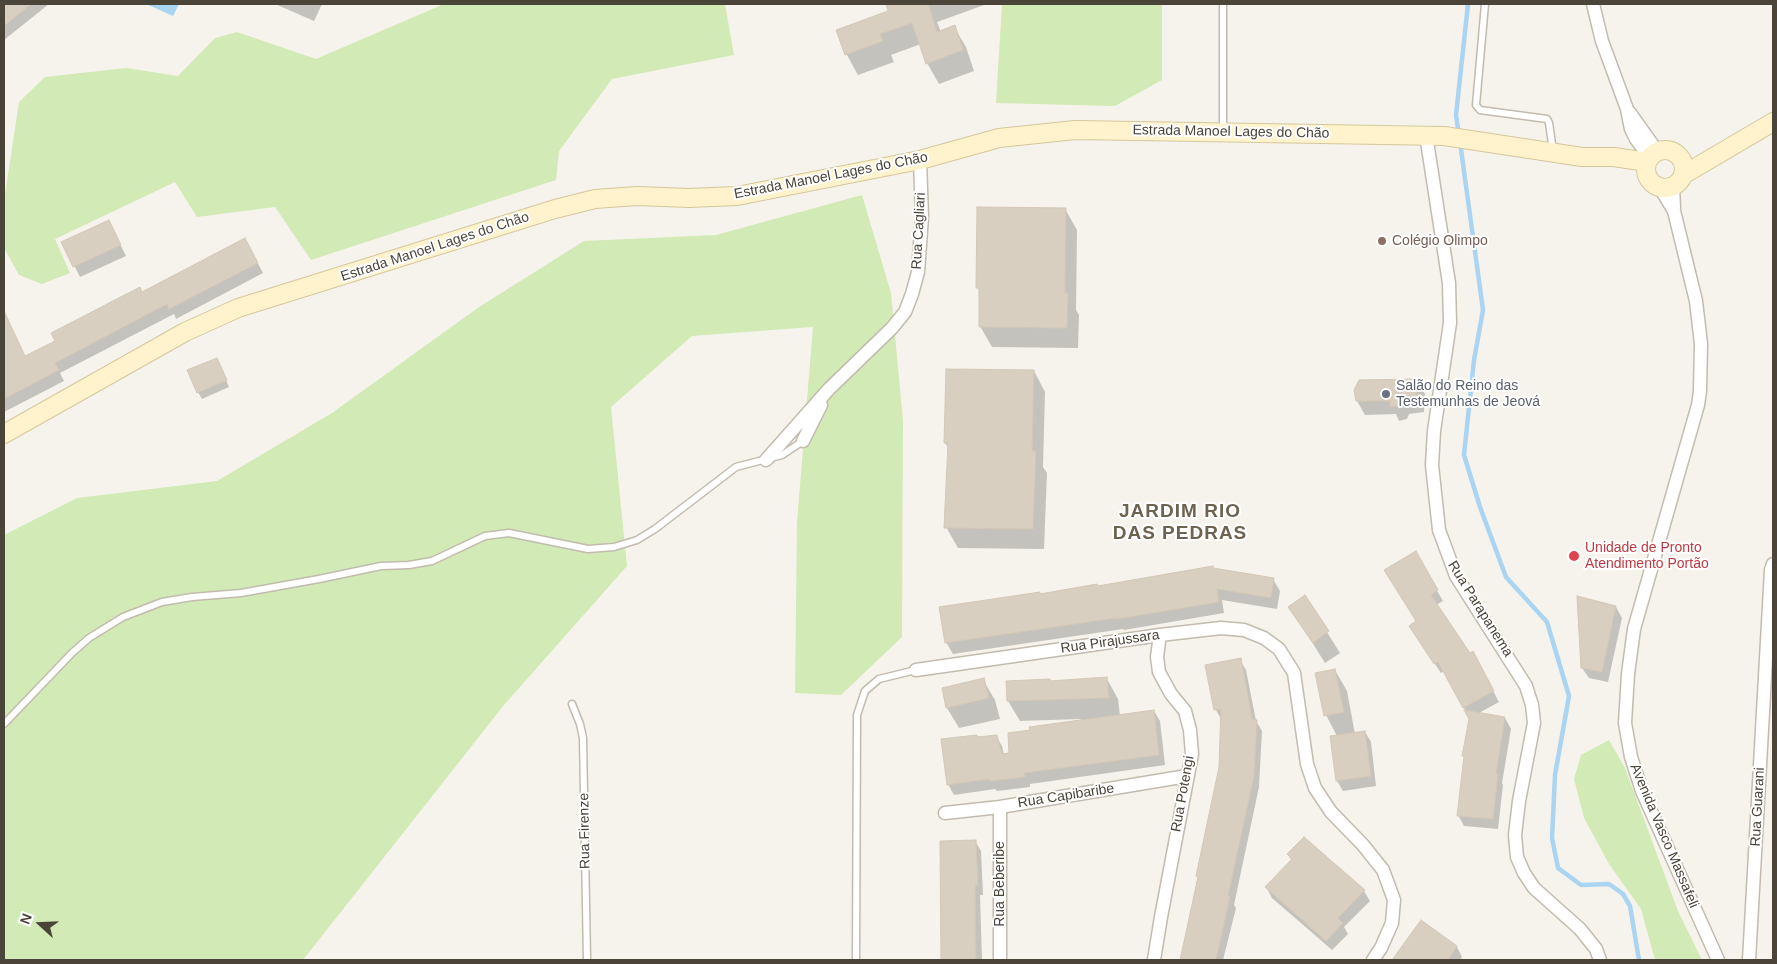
<!DOCTYPE html>
<html>
<head>
<meta charset="utf-8">
<style>
  body { margin:0 }
  #map { position:relative; width:1777px; height:964px; overflow:hidden; background:#f6f3ec; font-family:Arial,sans-serif }
  canvas { display:block }
  .frame { position:absolute; inset:0; border:5px solid #4b4439; pointer-events:none }
  .north { position:absolute; left:15px; top:899px; width:50px; height:50px; -webkit-text-stroke:4px #fff; paint-order:stroke; rotate:290deg; font-size:14px; font-weight:700; line-height:20px; text-align:center; color:#4b4439 }
  .north::after { content:''; display:block; margin:auto; width:18px; height:22px; background:#4b4439; clip-path:polygon(50% 0,100% 100%,50% 72%,0 100%) }
</style>
</head>
<body>
<div id="map">
<canvas width="1777" height="964"></canvas>
<div class="frame"></div>
<div class="north">N</div>
</div>
<script>
const g = document.querySelector('canvas').getContext('2d');
g.lineJoin = 'round';
function fillPath(path, color) { g.fillStyle = color; g.fill(path, 'evenodd'); }
const poly = rows => new Path2D(rows.map(r => 'M' + r).join(''));
function trace(path, color, width, dash) { g.strokeStyle = color; g.lineWidth = width; g.lineCap = dash ? 'butt' : 'round'; g.setLineDash(dash || []); g.stroke(path); }
function write(font, color, halo, rows, align = 'center') {
  g.font = font + ' Arial,sans-serif'; g.lineWidth = 4; g.setLineDash([]); g.textBaseline = 'middle'; g.strokeStyle = halo; g.fillStyle = color; for (const [text, x, y, turn = 0] of rows) {
    g.save(); g.translate(x, y); g.rotate((+turn || 0) * Math.PI / 180); g.textAlign = isNaN(turn) ? turn : align; if (halo) g.strokeText(text, 0, 0); g.fillText(text, 0, 0); g.restore();
  }
}
fillPath(poly([
  [444,4,725,4,734,55,612,79,559,151,556,180,311,260,275,207,197,217,175,182,55,239,70,273,42,284,19,275,4,248,4,201,19,102,45,77,126,68,178,76,215,38,237,32,316,59],
  [1002,4,1162,4,1162,80,1115,106,996,103],
  [862,195,891,293,903,421,902,637,841,695,795,693,797,522,813,327,692,336,611,407,627,566,504,705,303,960,4,960,4,535,77,498,217,481,332,413,479,307,584,241,716,235],
  [1609,740,1625,768,1678,911,1702,960,1655,960,1641,909,1609,864,1584,818,1574,779,1581,755]
]), '#d2eab5');
fillPath(poly([
  [146,4,179,4,173,16]
]), '#a9d4f2');
fillPath(poly([
  [4,4,49,4,4,40],
  [275,4,322,4,314,21],
  [890,4,987,4,937,22,941,32,954,27,966,47,974,71,939,84,927,63,921,44,891,55,894,62,858,75,847,55,838,30,890,12,887,5],
  [978,208,1065,209,1077,230,1076,310,1079,315,1078,348,992,347,980,326,980,293,978,288],
  [114,232,126,256,80,277,63,243],
  [251,250,263,273,176,319,174,314,60,373,64,381,4,412,4,323,7,322,25,358,142,293],
  [220,366,229,387,202,399,198,392],
  [1034,371,1045,392,1043,467,1047,473,1044,549,958,548,946,527,949,449,945,443],
  [1417,380,1425,394,1424,412,1409,414,1407,419,1399,421,1396,414,1365,415,1357,401],
  [1415,553,1443,601,1436,605,1469,654,1478,663,1499,702,1477,714,1505,718,1511,729,1502,783,1503,785,1498,829,1464,826,1458,815,1465,758,1464,756,1470,719,1444,671,1441,673,1410,627,1417,622],
  [1213,569,1273,579,1280,591,1277,609,1222,600,1224,613,1124,630,1123,629,953,654,946,642,1040,595],
  [1305,597,1340,653,1325,663,1290,607],
  [1616,607,1622,618,1608,682,1589,678,1582,668],
  [1240,660,1246,670,1256,721,1262,731,1259,787,1234,905,1236,908,1223,960,1181,960,1220,767,1222,721,1216,710],
  [1335,670,1347,691,1355,734,1365,732,1371,742,1376,786,1343,791,1337,781,1337,736,1326,715],
  [1107,679,1118,699,1120,716,1154,711,1160,721,1165,765,1030,784,1030,787,997,791,995,789,954,795,948,784,977,738,996,736,1002,746,1004,755,1081,721,1081,719,1020,721,1008,701,1050,682],
  [983,680,995,700,1000,719,959,728,947,708,943,689],
  [975,841,981,851,983,895,980,895,982,960,942,960,942,842],
  [1288,855,1364,891,1370,901,1344,927,1348,934,1332,950,1272,898,1266,887,1292,861],
  [1421,921,1457,947,1462,957,1460,960,1394,960]
]), '#0003');
trace(poly([
  [1459,135,1456,115,1468,4],
  [1460,142,1483,310,1474,360,1464,455,1480,507,1506,577,1547,622,1569,696,1555,775,1552,838,1558,868,1581,885,1609,884,1623,894,1630,906,1639,960]
]), '#a9d4f2', 4.5);
const building = poly([
  [4,4,31,4,4,26,4,4],
  [886,4,928,4,937,32,955,25,963,50,926,64,912,23,880,34,883,41,845,55,836,30,888,11,886,4],
  [977,207,1066,208,1065,293,1068,293,1067,328,979,327,979,288,976,288,977,207],
  [109,220,121,245,73,267,61,242,109,220],
  [245,238,258,263,169,309,167,304,55,363,59,370,4,399,4,311,25,356,55,341,51,333,140,287,142,292,245,238],
  [217,358,227,380,197,393,187,370,217,358],
  [946,369,1034,370,1032,451,1036,451,1033,529,944,528,948,443,944,443,946,369],
  [1417,379,1416,398,1402,400,1400,406,1390,407,1390,401,1356,401,1354,390,1359,380,1417,379],
  [1416,551,1438,590,1431,595,1470,653,1473,651,1494,691,1463,708,1438,662,1434,664,1409,626,1416,621,1384,570,1416,551],
  [1213,566,1213,568,1274,578,1271,598,1217,589,1219,602,1117,619,1116,618,945,643,939,607,1040,592,1040,594,1097,584,1098,586,1213,566],
  [1305,595,1329,631,1313,643,1288,607,1305,595],
  [1577,596,1616,606,1602,672,1581,668,1577,596],
  [1241,658,1252,719,1257,720,1254,776,1228,896,1230,897,1216,960,1180,960,1198,877,1196,876,1219,767,1221,709,1214,710,1205,665,1241,658],
  [1335,669,1344,712,1324,716,1315,673,1335,669],
  [1107,677,1109,698,1007,701,1006,681,1050,679,1050,681,1107,677],
  [984,678,989,698,946,708,942,688,984,678],
  [1154,710,1159,755,1024,773,1025,777,989,781,989,779,947,785,941,739,977,735,977,737,997,735,1002,754,1009,753,1008,733,1030,730,1029,727,1154,710],
  [1464,710,1505,717,1496,774,1498,774,1493,819,1457,816,1464,756,1462,756,1469,719,1464,710],
  [1365,731,1371,776,1336,781,1330,736,1365,731],
  [1304,837,1365,890,1338,918,1343,923,1326,941,1265,887,1292,859,1287,854,1304,837],
  [976,840,978,885,975,885,976,960,941,960,940,841,976,840],
  [1421,920,1457,946,1448,960,1392,960,1421,920]
]);
fillPath(building, '#d8cfc1');
trace(building, '#d3c7b4', 1);
const lane = poly([
  [1223,4,1223,131],
  [1485,4,1476,105,1480,110,1547,119,1549,123,1553,151],
  [572,704,580,724,583,738,587,960],
  [4,724,72,653,89,638,123,617,162,602,192,597,241,593,319,579,381,566,409,565,432,561,485,536,509,533,588,549,614,547,637,540,655,529,736,467,782,455,803,441],
  [856,960,857,715,865,691,879,679,916,670]
]);
const street = poly([
  [1593,4,1602,41,1627,109,1631,129,1636,139,1650,158],
  [1630,113,1657,151],
  [1426,135,1449,283,1450,323,1434,431,1432,465,1439,530,1456,576,1526,686,1532,705,1534,723,1519,801,1515,835,1517,857,1524,873,1534,888,1580,929,1596,949,1600,960],
  [1659,186,1674,211,1696,301,1701,344,1700,391,1698,405,1634,629,1628,674,1625,723,1631,757,1642,791,1718,960],
  [1673,186,1674,208],
  [803,441,821,405],
  [766,460,829,389,892,328,905,312,912,294,918,272,922,217,920,160],
  [916,670,1160,635,1221,628,1244,630,1264,638,1279,649,1294,673,1307,764,1315,788,1331,812,1363,845,1383,870,1394,900,1392,923,1381,948,1373,960],
  [1000,807,1000,960],
  [945,813,1000,807,1187,776],
  [1154,960,1161,917,1192,754,1190,730,1185,711,1171,694,1159,672,1157,657,1160,635],
  [1749,960,1771,570,1773,564]
]);
const secondary = poly([
  '1646 169a19 19 0 1 1 38 0a19 19 0 1 1-38 0Z',
  [1683,175,1773,122],
  [4,434,185,332,238,308,555,209,595,199,637,196,689,198,737,196,920,160,999,138,1075,130,1444,136,1582,157,1614,157,1647,162]
]);
trace(lane, '#c2bbae', 9);
trace(street, '#c2bbae', 15);
trace(secondary, '#d6c79b', 20);
trace(lane, '#fff', 6);
trace(street, '#fff', 12);
trace(secondary, '#fff3cd', 18);
for (const [x, y, r, color] of [
  [1382,241,5,"#8d6e63"],
  [1386,394,5,"#6b7280"],
  [1574,556,6,"#e0444e"]
]) { const dot = new Path2D(); dot.arc(x, y, r, 0, 2 * Math.PI); g.fillStyle = color; g.fill(dot); trace(dot, '#fff', 2); }
write('14px', '#4b4439', '#fff', [
  ["Estrada Manoel Lages do Chão",1231,132,1],
  ["Estrada Manoel Lages do Chão",831,176,-11],
  ["Rua Cagliari",919,231,-87],
  ["Estrada Manoel Lages do Chão",435,247,-18],
  ["Rua Parapanema",1480,609,58],
  ["Rua Pirajussara",1110,642,-8],
  ["Rua Potengi",1183,794,-80],
  ["Rua Capibaribe",1066,796,-9],
  ["Rua Guarani",1758,807,-87],
  ["Rua Firenze",585,831,-91],
  ["Avenida Vasco Massafeli",1664,836,67],
  ["Rua Beberibe",1000,884,-90]
]);
write('14px', '#785e54', '#fff', [
  ["Colégio Olimpo",1392,241]
], 'left');
write('14px', '#5b616d', '#fff', [
  ["Salão do Reino das",1396,386],
  ["Testemunhas de Jeová",1396,402]
], 'left');
write('14px', '#be3a42', '#fff', [
  ["Unidade de Pronto",1585,548],
  ["Atendimento Portão",1585,564]
], 'left');
g.letterSpacing = '1px';
write('bold 19px', '#6e6250', '#fff', [
  ["JARDIM RIO",1180,512],
  ["DAS PEDRAS",1180,534]
]);
g.letterSpacing = '0px';
</script>
</body>
</html>
